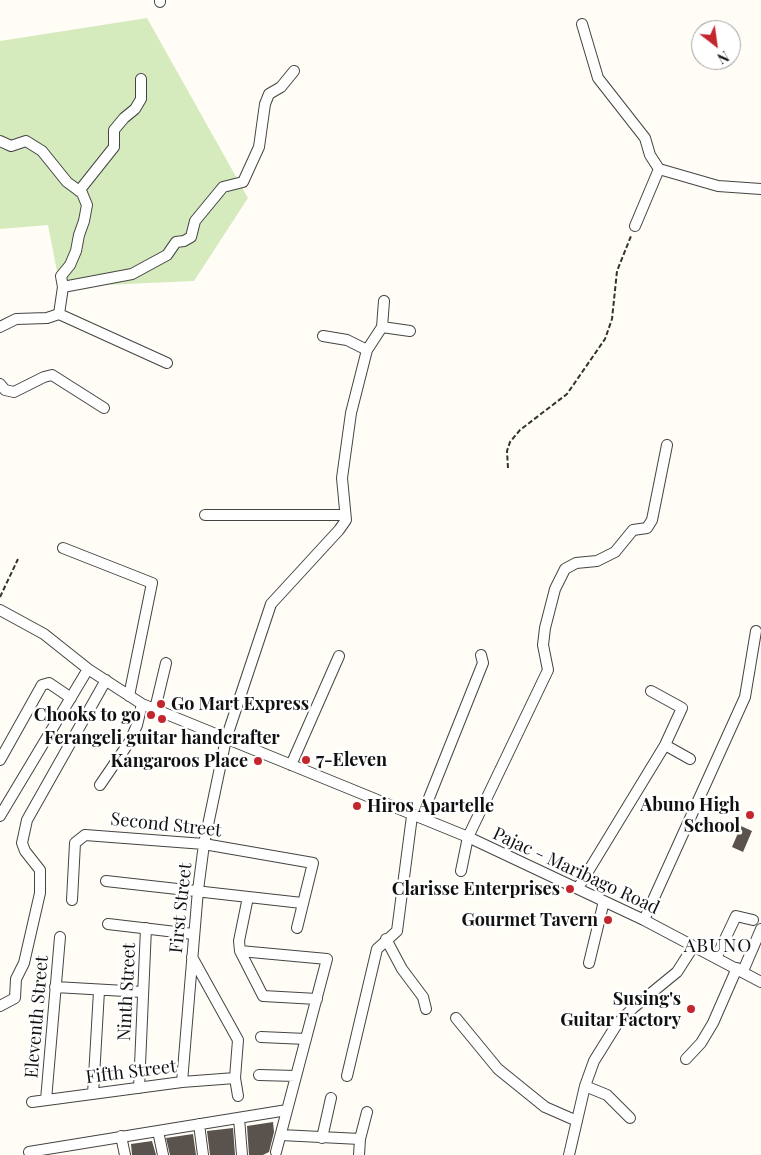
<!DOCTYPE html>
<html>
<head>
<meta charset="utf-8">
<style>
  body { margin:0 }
  #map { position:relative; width:761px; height:1155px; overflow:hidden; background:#fffdf5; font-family:"Playfair Display",serif }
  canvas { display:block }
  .north { position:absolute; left:691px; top:20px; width:50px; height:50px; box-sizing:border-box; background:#fff; border:1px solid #a0a0a0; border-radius:50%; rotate:150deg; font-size:14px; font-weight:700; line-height:20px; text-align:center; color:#111 }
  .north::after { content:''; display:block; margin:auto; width:18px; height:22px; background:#c4262e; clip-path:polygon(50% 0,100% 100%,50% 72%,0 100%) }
</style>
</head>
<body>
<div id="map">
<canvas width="761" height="1155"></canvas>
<div class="north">N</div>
</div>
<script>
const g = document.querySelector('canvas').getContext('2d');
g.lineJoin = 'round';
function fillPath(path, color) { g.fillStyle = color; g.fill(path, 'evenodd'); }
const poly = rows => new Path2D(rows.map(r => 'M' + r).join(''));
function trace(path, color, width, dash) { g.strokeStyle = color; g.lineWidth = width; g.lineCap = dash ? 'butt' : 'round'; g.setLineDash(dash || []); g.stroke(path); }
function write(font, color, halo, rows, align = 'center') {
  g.font = font + ' "Playfair Display",serif'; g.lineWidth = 5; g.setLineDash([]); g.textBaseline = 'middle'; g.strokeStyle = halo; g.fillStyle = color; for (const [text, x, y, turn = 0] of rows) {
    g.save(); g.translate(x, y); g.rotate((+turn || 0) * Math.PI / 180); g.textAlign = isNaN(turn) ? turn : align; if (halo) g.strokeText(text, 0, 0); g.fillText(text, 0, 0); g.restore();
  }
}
fillPath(poly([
  [147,18,248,198,194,281,60,287,48,225,0,229,0,41]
]), '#d5ebbd');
fillPath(poly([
  [741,826,752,831,743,852,732,847],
  [273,1122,274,1132,269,1152,263,1155,249,1155,247,1126],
  [233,1128,235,1155,210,1155,207,1131],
  [193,1134,196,1155,170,1155,166,1138],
  [152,1141,156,1155,132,1155,131,1144]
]), '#5a524d');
const minor = poly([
  [160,0,160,2],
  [582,24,598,78,645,138,650,155,659,169,718,186,761,189],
  [0,141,11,146,26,141,42,151,67,182,82,193,87,205,84,221,79,235,76,251,70,265,61,276,63,287],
  [79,191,114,147,114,130,124,118,135,109,141,99,141,79],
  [635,226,659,169],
  [59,314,63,287,132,274,167,255,176,242,184,241,191,237,195,221,223,187,243,182,259,147,265,104,269,94,281,87,294,71],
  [0,327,16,319,47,318,59,314,167,363],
  [382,327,410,331],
  [323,336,347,340,367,350],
  [0,384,5,390,14,392,44,377,52,375,104,408],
  [205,515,345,515],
  [63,548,152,583,129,696],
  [0,610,44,634,88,669,142,704,468,837,644,920,761,982],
  [155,709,166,663],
  [665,745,690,759],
  [0,760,42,685,49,683,71,698],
  [291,765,339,656],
  [100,785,130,741,137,725,142,704],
  [0,816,88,669],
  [421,818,483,663,481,655],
  [461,871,468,837,548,670,543,645,545,628,555,589,565,569,576,563,597,561,615,552,633,530,647,528,652,520,667,445],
  [106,881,302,903],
  [578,888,665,745,682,708,651,691],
  [248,897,239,941,240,951,263,996,317,999],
  [72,900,75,843,85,835,204,844,313,863,297,928],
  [644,920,745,697,756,631],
  [108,924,193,934],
  [386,939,402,969,423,997,426,1009],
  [240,951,327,959,276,1152],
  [192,957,238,1040,235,1078,238,1096],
  [716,958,736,916,753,920],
  [589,963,604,901],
  [743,971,761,929],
  [55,987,143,992],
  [0,1006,15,998,16,979,24,963,40,893,40,870,25,851,22,843,27,820,106,680],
  [456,1018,498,1069,545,1107,577,1121],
  [261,1037,306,1039],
  [686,1059,701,1043,713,1023,737,968],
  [259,1075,296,1076],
  [347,1076,377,949,397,931,412,816],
  [182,1082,198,890,204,844,226,739,271,604,339,530,346,520,342,478,351,413,367,350,382,327,384,301],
  [585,1086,607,1095,630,1118],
  [139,1088,146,928],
  [93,1094,99,991],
  [46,1100,60,937],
  [32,1102,182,1082,235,1078],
  [239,1118,242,1155],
  [199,1124,203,1155],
  [158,1131,163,1155],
  [281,1135,360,1139],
  [121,1136,125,1155],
  [322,1138,331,1098],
  [29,1152,287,1110],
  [359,1155,360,1139,367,1112],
  [569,1155,585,1086,594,1061,617,1024,633,1008,677,972,693,947]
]);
trace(minor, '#444', 12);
trace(poly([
  [508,468,507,451,510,442,520,430,567,394,605,339,612,319,617,271,631,236],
  [0,597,18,559]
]), '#333', 2, [5, 2.5]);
trace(minor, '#fff', 10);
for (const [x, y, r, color] of [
  [161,704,5,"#c4262e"],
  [151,715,5,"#c4262e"],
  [162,719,5,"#c4262e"],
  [306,760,5,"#c4262e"],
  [258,761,5,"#c4262e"],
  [357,806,5,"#c4262e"],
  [750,815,5,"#c4262e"],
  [570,889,5,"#c4262e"],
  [608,920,5,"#c4262e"],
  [691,1009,5,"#c4262e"]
]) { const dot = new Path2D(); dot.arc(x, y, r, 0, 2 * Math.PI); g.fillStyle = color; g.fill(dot); trace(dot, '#fff', 2); }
write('bold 18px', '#111', '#fff', [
  ["Go Mart Express",171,704,"left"],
  ["Chooks to go",141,715],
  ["Ferangeli guitar handcrafter",162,738,"center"],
  ["7-Eleven",316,760,"left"],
  ["Kangaroos Place",248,761],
  ["Abuno High",740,805],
  ["School",740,826],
  ["Hiros Apartelle",367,806,"left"],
  ["Clarisse Enterprises",560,889],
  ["Gourmet Tavern",598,920],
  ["Susing's",681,999],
  ["Guitar Factory",681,1020]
], 'right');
write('18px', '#111', '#fff', [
  ["Second Street",166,825,6],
  ["Pajac - Maribago Road",576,871,25],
  ["First Street",181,908,-84],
  ["Ninth Street",127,992,-87],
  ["Eleventh Street",37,1017,-85],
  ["Fifth Street",131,1072,-7]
]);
g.letterSpacing = '1px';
write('19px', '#111', '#fff', [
  ["ABUNO",718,946]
]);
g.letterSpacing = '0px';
</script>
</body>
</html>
